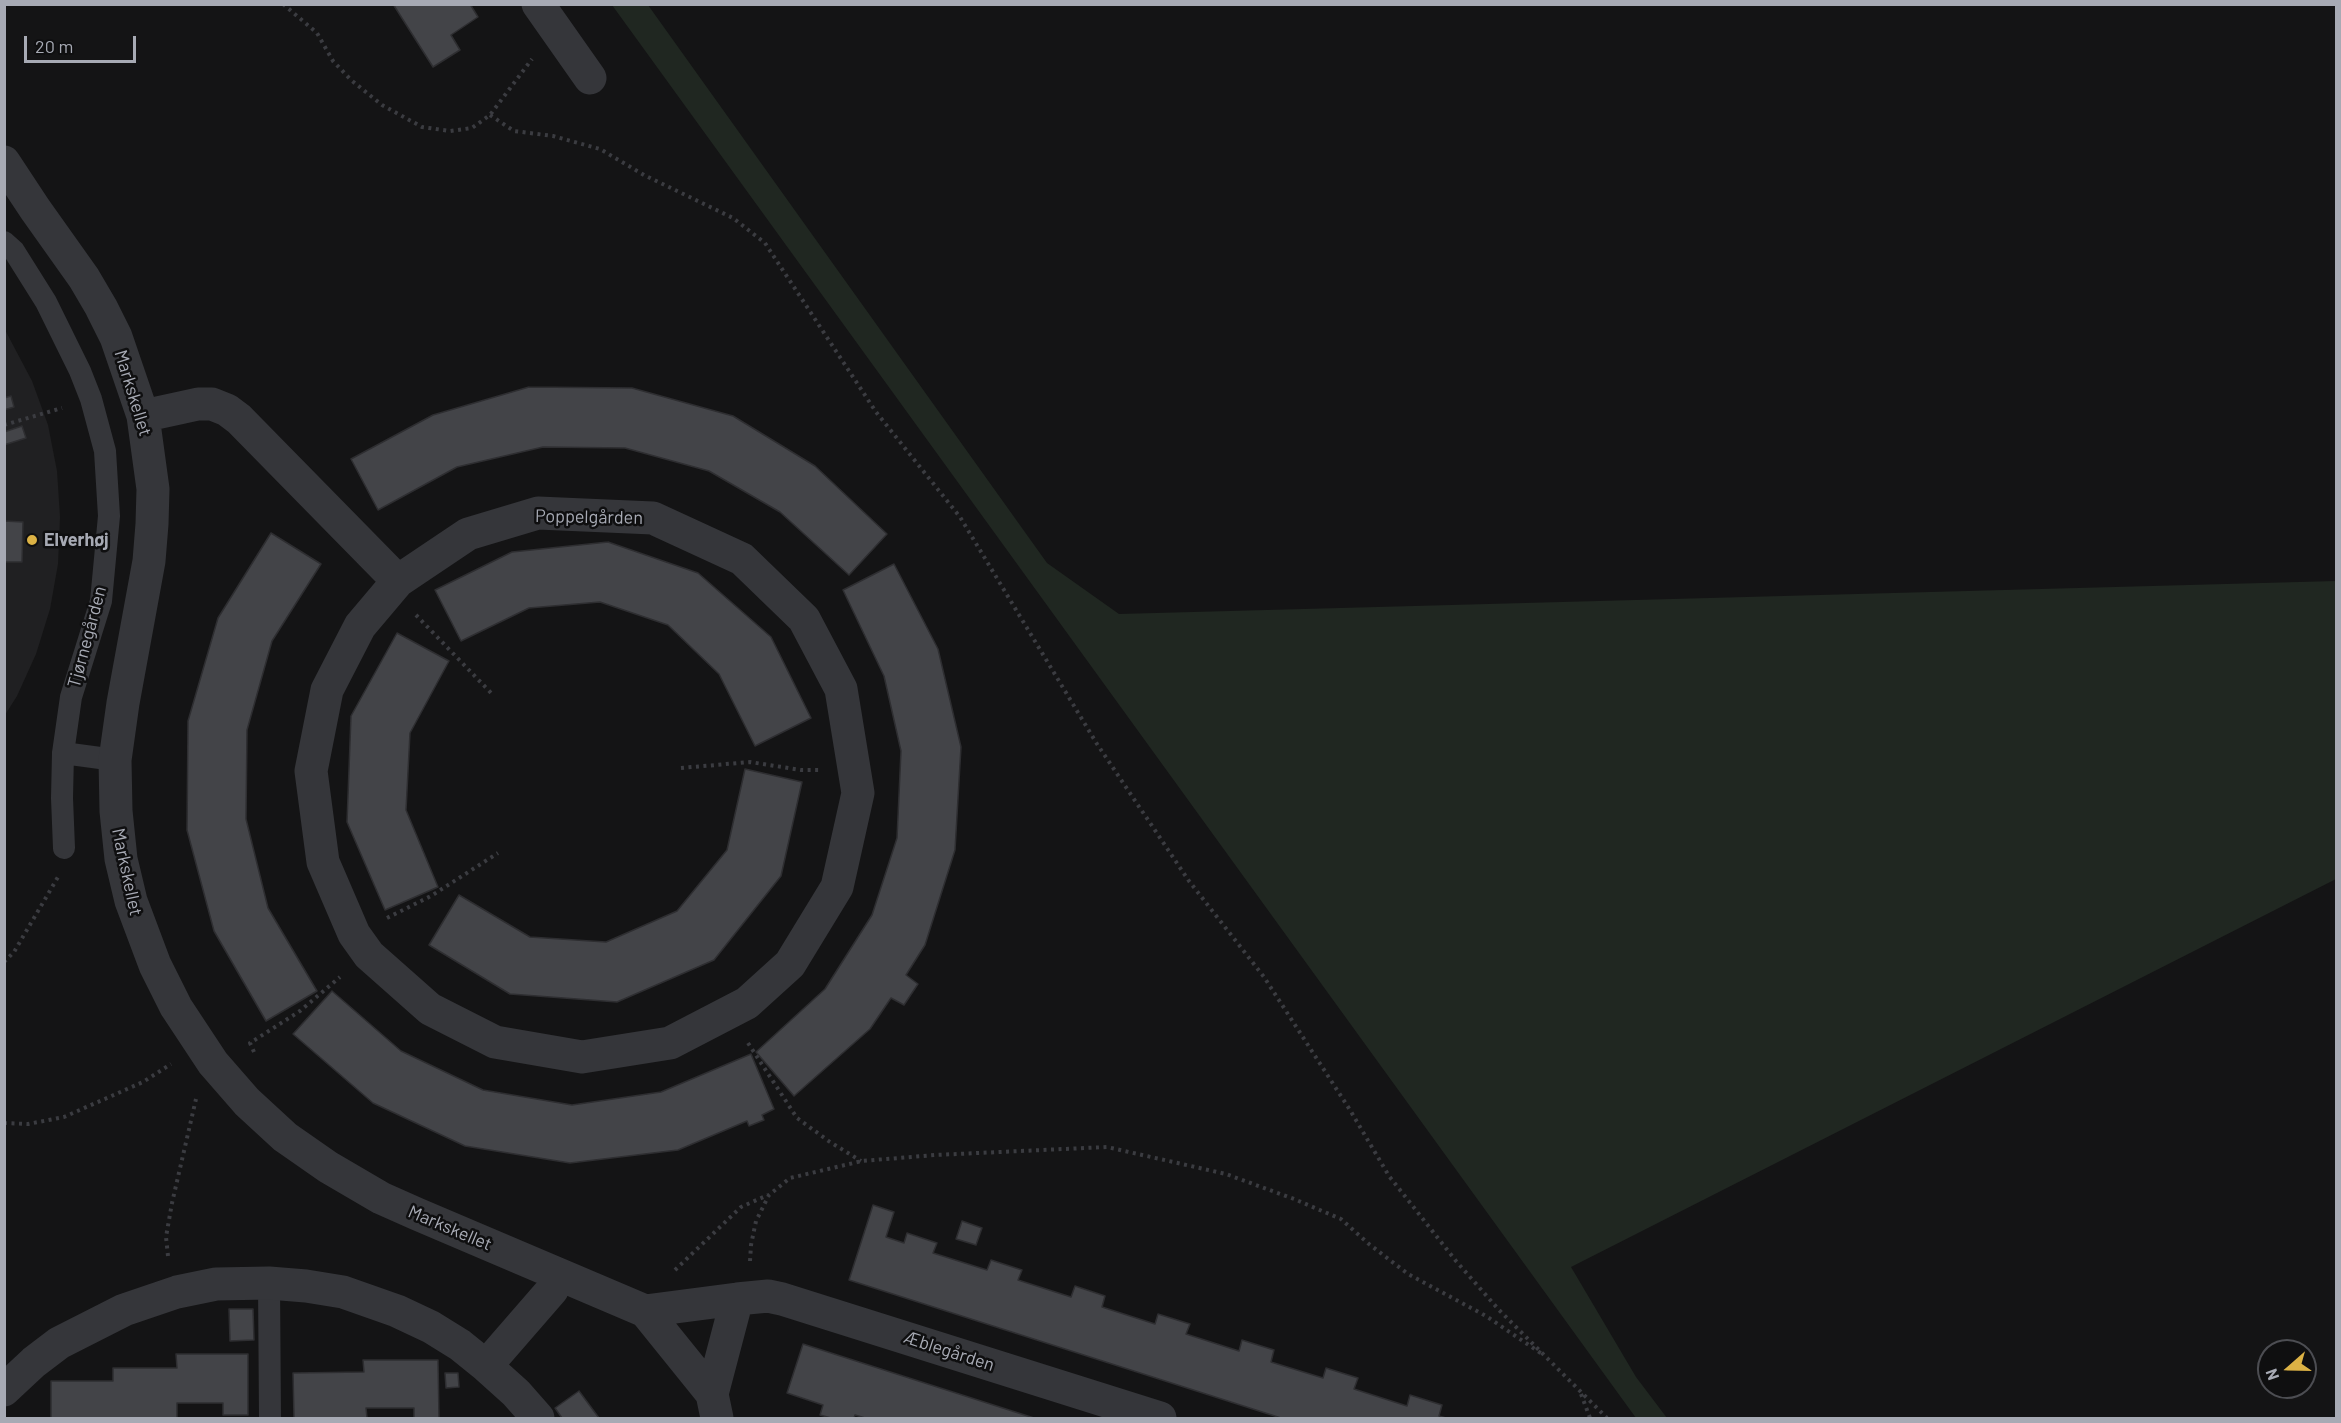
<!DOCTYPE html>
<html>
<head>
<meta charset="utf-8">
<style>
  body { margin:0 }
  #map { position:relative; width:2341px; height:1423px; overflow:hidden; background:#141415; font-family:Barlow,sans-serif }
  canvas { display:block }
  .frame { position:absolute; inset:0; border:6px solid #a7aab4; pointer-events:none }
  .north { position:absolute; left:2257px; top:1339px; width:60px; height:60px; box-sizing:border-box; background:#0f0f10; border:2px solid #4c4d52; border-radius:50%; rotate:250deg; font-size:16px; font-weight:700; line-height:24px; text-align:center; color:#a7aab4 }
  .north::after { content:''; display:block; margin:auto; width:21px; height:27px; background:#dcb245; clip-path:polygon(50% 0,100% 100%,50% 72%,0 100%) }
  .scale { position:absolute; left:24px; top:36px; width:112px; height:27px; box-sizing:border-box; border:3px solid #a7aab4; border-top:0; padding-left:8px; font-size:18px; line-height:21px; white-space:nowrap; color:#a7aab4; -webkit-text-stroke:4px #0f0f10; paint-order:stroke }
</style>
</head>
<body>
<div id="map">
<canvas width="2341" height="1423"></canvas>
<div class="frame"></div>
<div class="north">N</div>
<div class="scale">20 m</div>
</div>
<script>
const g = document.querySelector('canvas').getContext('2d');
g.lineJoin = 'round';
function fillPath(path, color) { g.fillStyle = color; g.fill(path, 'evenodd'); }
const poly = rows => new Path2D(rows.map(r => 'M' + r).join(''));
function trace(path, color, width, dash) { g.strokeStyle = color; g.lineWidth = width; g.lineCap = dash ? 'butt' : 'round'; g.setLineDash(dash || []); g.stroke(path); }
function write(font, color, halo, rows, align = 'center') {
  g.font = font + ' Barlow,sans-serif'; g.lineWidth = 5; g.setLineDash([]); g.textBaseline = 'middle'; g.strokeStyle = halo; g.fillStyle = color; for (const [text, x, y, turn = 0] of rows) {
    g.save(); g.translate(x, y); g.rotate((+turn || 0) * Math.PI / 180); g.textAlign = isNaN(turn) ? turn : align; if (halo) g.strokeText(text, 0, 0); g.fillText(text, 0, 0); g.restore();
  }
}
fillPath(poly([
  [4,328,32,381,48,425,57,471,60,517,58,564,50,609,36,654,17,696,5,715]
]), '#202022');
fillPath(poly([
  [612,5,648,5,1047,563,1119,614,2336,581,2336,879,1571,1267,1636,1377,1667,1418,1636,1418]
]), '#202721');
const building = poly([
  [393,4,470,4,478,17,451,35,460,50,433,67,393,4],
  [529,387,632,388,733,416,815,466,887,534,849,575,780,512,709,471,625,448,543,447,457,467,378,510,351,459,433,415,529,387],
  [11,396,14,407,4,410,4,398,11,396],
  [22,426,26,438,4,445,4,432,22,426],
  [4,521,23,522,22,562,4,562,4,521],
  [271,533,321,564,272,641,247,730,246,819,268,908,317,991,266,1021,214,931,187,830,188,721,218,618,271,533],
  [608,542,698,573,771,637,811,718,755,746,719,674,668,625,600,602,529,608,461,641,435,590,512,552,608,542],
  [894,564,938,649,961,747,955,850,925,945,906,975,918,984,904,1005,891,998,870,1029,794,1096,756,1052,825,989,872,915,897,838,901,751,884,676,843,590,894,564],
  [397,633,449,661,410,733,406,810,438,887,385,910,347,822,351,716,397,633],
  [745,769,802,782,781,876,714,960,617,1002,510,994,429,945,459,895,530,937,606,942,677,911,727,850,745,769],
  [332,991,401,1051,483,1090,572,1105,661,1092,751,1054,774,1109,762,1115,764,1120,749,1126,747,1121,678,1150,570,1163,465,1146,373,1103,293,1034,332,991],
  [873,1205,894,1212,886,1237,904,1243,907,1233,937,1243,933,1253,987,1270,991,1260,1022,1270,1018,1280,1071,1297,1075,1286,1105,1296,1102,1307,1155,1324,1158,1314,1190,1324,1186,1334,1239,1351,1242,1340,1274,1350,1271,1362,1323,1378,1326,1368,1358,1378,1354,1389,1407,1406,1410,1395,1442,1405,1439,1416,1446,1418,1281,1418,849,1280,873,1205],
  [962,1221,982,1228,976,1245,956,1239,962,1221],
  [229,1309,253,1309,254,1340,230,1341,229,1309],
  [803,1344,1034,1418,865,1418,855,1415,854,1418,831,1418,820,1415,823,1405,787,1393,803,1344],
  [176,1354,248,1354,248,1415,223,1415,223,1403,177,1403,177,1418,51,1418,51,1381,113,1381,113,1368,177,1368,176,1354],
  [363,1360,438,1360,439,1418,414,1418,414,1408,366,1408,367,1418,294,1418,293,1373,364,1372,363,1360],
  [445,1373,458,1373,459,1387,446,1388,445,1373],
  [579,1391,599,1418,562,1418,555,1408,579,1391]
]);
fillPath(building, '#434448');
trace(building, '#2e2e31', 1.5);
trace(poly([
  [283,4,317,33,333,61,351,80,382,105,422,127,450,131,472,128,490,115,532,59],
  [490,115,514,131,553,136,600,149,644,175,733,218,765,243,876,412,960,517,1097,744,1189,881,1264,977,1350,1110,1389,1176,1456,1261,1499,1310,1607,1418],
  [4,425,62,408],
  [416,615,494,696],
  [681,768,750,762,801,770,820,770],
  [387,918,431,896,498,853],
  [4,962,14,952,58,877],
  [748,1043,797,1118,830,1142,861,1161],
  [254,1052,250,1043,300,1011,340,977],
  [4,1123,28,1124,64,1117,143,1082,171,1064],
  [168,1256,166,1237,172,1203,196,1099],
  [750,1261,751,1245,756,1221,769,1195,790,1178,862,1161,935,1155,1107,1147,1226,1174,1294,1199,1341,1219,1369,1244,1408,1274,1486,1316,1542,1354],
  [675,1270,741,1207,768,1195],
  [1581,1394,1590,1418]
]), '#3b3c41', 4, [3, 4.5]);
trace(poly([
  [4,242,14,251,46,302,80,371,91,399,105,451,109,516,101,601,71,697,63,753,115,760],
  [63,753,62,798,64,848],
  [269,1283,270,1418]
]), '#35363a', 22);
trace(poly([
  [538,4,590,78],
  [4,162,35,209,84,278,101,307,116,337,143,416,153,489,152,524,149,561,123,703,115,760,116,811,121,859,131,901,155,965,176,1007,213,1063,247,1102,285,1137,328,1167,381,1198,417,1214,645,1311,712,1394,717,1418],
  [143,416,198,404,212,404,227,410,239,419,398,581,468,534,538,513,653,518,742,559,804,619,841,689,858,793,837,887,790,964,747,1003,670,1043,582,1057,495,1042,430,1009,369,955,354,934,323,862,311,771,327,690,360,626,398,581],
  [645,1311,737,1299,768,1296,782,1299,1160,1418],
  [486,1366,552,1290,557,1274],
  [4,1390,34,1362,59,1343,124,1310,177,1292,216,1284,269,1283,306,1286,343,1292,397,1311,431,1327,460,1345,486,1366,516,1393,538,1418],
  [712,1394,737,1299]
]), '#35363a', 33);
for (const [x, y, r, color] of [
  [32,540,6,"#dcb245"]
]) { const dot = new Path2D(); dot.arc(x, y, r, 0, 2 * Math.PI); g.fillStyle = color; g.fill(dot); trace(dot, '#0f0f10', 2); }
write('18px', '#a7aab4', '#0f0f10', [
  ["Markskellet",133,393,73],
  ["Poppelgården",589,517,1],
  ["Tjørnegården",87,637,-75],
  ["Markskellet",127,872,78],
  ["Markskellet",450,1228,23],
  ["Æblegården",949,1351,18]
]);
write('bold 18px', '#a7aab4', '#0f0f10', [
  ["Elverhøj",44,540]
], 'left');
</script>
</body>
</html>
